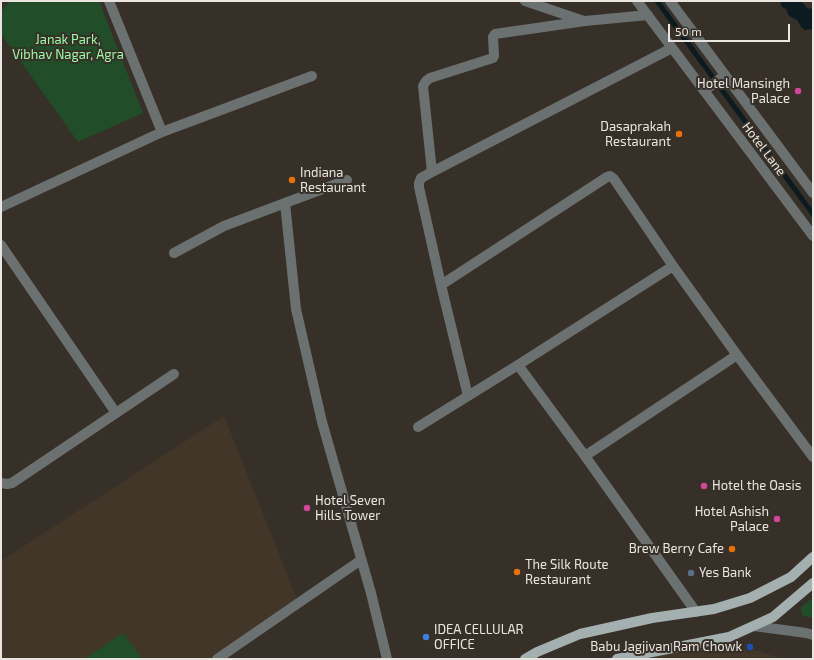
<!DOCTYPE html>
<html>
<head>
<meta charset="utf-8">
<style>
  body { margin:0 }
  #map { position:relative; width:814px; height:660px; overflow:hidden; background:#373028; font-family:"Exo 2",sans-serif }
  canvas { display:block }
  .frame { position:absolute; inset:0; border:2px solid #eae5e0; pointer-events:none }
  .scale { position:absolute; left:668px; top:24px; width:122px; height:18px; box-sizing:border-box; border:2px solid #eae5e0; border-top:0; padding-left:5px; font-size:12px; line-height:14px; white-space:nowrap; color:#eae5e0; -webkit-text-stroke:3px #373028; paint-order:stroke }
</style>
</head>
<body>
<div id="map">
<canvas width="814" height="660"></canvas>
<div class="frame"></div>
<div class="scale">50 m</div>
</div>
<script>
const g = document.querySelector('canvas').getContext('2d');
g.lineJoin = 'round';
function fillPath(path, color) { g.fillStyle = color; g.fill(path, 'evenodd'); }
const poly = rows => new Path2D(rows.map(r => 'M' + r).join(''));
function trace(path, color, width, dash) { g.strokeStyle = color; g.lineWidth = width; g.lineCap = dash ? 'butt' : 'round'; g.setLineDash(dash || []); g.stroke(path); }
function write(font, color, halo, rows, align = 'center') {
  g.font = font + ' "Exo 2",sans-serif'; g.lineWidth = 4; g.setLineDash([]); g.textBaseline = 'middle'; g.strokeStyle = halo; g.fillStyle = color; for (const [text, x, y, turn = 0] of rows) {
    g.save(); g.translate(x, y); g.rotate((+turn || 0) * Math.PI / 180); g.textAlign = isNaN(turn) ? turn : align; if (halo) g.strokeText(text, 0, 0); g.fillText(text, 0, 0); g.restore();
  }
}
fillPath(poly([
  [224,416,297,599,209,659,1,659,1,561],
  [706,645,759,651,782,659,643,659]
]), '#423629');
fillPath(poly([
  [10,1,99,1,143,113,78,142,1,34,1,12],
  [813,598,813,618,802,615,801,607],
  [123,633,142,659,84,659]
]), '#214d28');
fillPath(poly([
  [780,1,801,1,807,8,813,9,813,29,805,30,802,28,797,20,789,16,786,9,782,7]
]), '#0c1b20');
trace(poly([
  [657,1,813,214]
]), '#0c1b20', 5);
trace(poly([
  [525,1,584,21],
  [637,1,813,236],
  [670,1,813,193],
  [704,91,725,75],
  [162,132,312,76],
  [432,172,423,86,426,81,430,78,493,58,494,56,493,37,495,34,585,21,648,15],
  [285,203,296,309,322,422,371,593,387,659],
  [1,207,162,132,109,1],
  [1,245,116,413],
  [174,253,224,226,285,203,347,180],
  [441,285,607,177,610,176,614,179,673,266,737,355,813,457],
  [518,365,585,456,696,612],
  [468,396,441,285,419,187,419,183,421,178,432,172,672,48],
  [418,427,518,365,673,266],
  [585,456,737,355],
  [1,483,7,484,12,483,174,374],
  [754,626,806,633,813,635],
  [217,659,361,560]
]), '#6b7171', 10);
trace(poly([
  [525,659,537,652,580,634,652,618,714,609,750,598,791,577,813,557],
  [617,659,729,637,773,617,813,583]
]), '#a3b0af', 10);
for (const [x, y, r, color] of [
  [798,91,4,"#d1479c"],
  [679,134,4,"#e8710a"],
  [292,180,4,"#e8710a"],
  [704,486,4,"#d1479c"],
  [307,508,4,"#d1479c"],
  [777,519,4,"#d1479c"],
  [732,549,4,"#e8710a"],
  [517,572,4,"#e8710a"],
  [691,573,4,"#5c6f8a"],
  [426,637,4,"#3f7fe0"],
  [750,647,4,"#1a4fb4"]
]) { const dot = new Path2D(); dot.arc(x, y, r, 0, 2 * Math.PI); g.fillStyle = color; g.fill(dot); trace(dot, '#373028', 1.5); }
write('13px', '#9cf9a7', '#373028', [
  ["Janak Park,",68,40],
  ["Vibhav Nagar, Agra",68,55]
]);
write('13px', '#eae5e0', '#373028', [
  ["Hotel Mansingh",790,84,"right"],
  ["Palace",790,99,"right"],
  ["Dasaprakah",671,127,"right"],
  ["Restaurant",671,142,"right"],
  ["Indiana",300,173],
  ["Restaurant",300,188],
  ["Hotel the Oasis",712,486],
  ["Hotel Seven",315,501],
  ["Hills Tower",315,516],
  ["Hotel Ashish",769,512,"right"],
  ["Palace",769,527,"right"],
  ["Brew Berry Cafe",724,549,"right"],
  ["The Silk Route",525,565],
  ["Restaurant",525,580],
  ["Yes Bank",699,573],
  ["IDEA CELLULAR",434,630],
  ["OFFICE",434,645],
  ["Babu Jagjivan Ram Chowk",742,647,"right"]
], 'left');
write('13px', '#eae5e0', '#373028', [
  ["Hotel Lane",764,149,53]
]);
</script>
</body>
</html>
